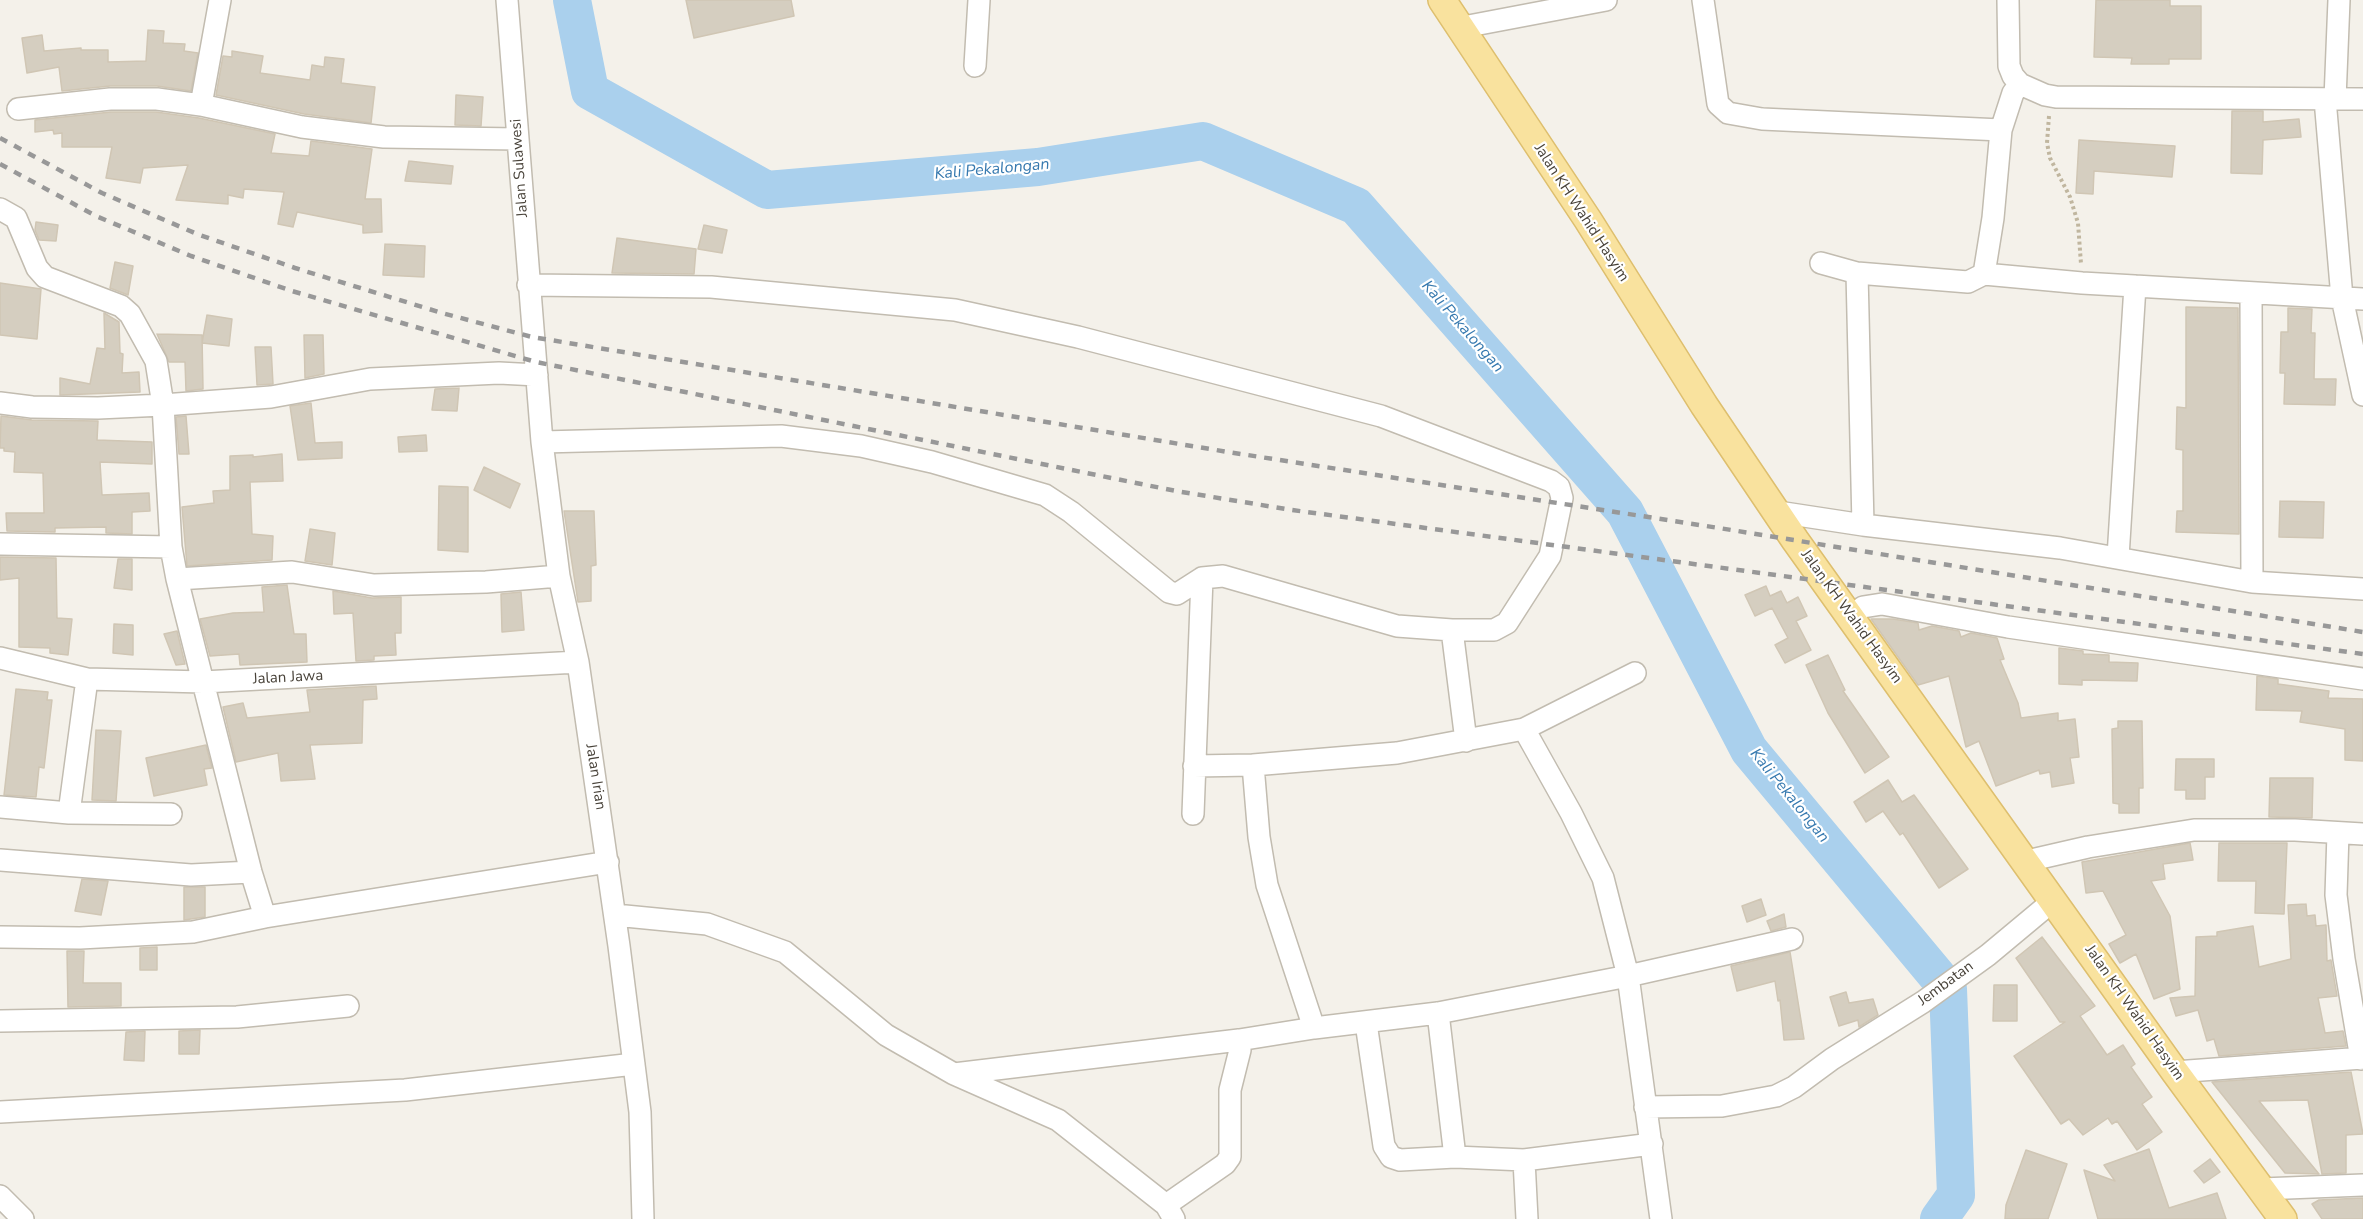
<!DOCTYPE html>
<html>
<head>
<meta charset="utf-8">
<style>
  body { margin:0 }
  canvas { display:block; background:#f4f1ea }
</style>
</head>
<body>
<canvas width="2363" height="1219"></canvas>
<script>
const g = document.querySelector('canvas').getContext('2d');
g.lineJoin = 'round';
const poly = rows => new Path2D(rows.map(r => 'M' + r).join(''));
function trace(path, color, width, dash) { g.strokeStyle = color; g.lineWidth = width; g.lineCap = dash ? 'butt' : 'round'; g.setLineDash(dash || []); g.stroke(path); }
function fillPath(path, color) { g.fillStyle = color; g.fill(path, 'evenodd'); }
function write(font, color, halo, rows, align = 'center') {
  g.font = font + ' "Nunito Sans",sans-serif'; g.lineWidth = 4.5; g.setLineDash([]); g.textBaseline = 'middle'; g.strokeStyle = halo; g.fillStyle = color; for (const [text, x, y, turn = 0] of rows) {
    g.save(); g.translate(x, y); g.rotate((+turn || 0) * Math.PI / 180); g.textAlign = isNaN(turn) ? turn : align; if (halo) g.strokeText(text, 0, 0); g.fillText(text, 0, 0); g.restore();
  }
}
trace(poly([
  [572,0,590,91,767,190,1038,167,1203,141,1356,206,1625,512,1749,750,1948,989,1956,1195,1939,1219]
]), '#aad0ed', 38);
const building = poly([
  [686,0,791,0,794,16,694,38,686,0],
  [2096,0,2170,0,2170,6,2201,6,2201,59,2169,59,2169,64,2131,64,2132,58,2094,57,2096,0],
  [148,30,164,31,163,43,185,44,184,51,198,53,191,91,157,86,110,86,62,91,59,67,27,73,22,38,42,35,44,51,81,48,81,50,108,50,108,62,146,61,148,30],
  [232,51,263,56,260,73,310,80,312,65,324,67,325,57,344,59,341,83,375,87,371,123,304,114,216,95,223,56,232,57,232,51],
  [456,95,483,97,481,126,455,125,456,95],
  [2232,111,2263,111,2263,122,2299,119,2301,137,2263,140,2262,174,2231,173,2232,111],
  [111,112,156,112,199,118,275,134,271,153,309,156,311,141,372,149,365,199,381,199,382,232,363,233,363,225,297,212,293,227,278,224,284,192,244,189,243,198,228,195,228,204,176,200,188,165,143,168,140,183,106,178,112,147,62,147,62,133,54,134,53,130,35,132,35,120,111,112],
  [2079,140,2175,146,2172,177,2094,171,2093,194,2076,193,2079,140],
  [409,161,453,166,451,184,405,181,409,161],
  [36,222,58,225,56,241,39,240,35,230,36,222],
  [704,225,727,230,722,253,698,249,704,225],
  [617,238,696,249,694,274,612,273,617,238],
  [385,244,425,246,424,277,383,275,385,244],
  [115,262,133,266,128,295,110,288,115,262],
  [0,283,41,289,37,339,0,335,0,283],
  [2186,307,2238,308,2239,534,2176,532,2177,511,2183,511,2183,450,2176,449,2177,407,2186,408,2186,307],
  [2288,308,2312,309,2311,333,2315,333,2314,379,2336,379,2335,405,2284,404,2285,373,2280,373,2281,332,2288,332,2288,308],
  [104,313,119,322,120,353,123,354,122,373,139,372,140,392,60,395,60,378,90,384,97,348,105,349,104,313],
  [207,315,232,319,229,346,202,343,207,315],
  [157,334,202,335,203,389,186,391,185,362,169,362,157,334],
  [304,335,323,335,324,374,305,378,304,335],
  [255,347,271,347,273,384,257,385,255,347],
  [459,388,457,411,432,410,435,389,459,388],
  [311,403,315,443,342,442,342,458,298,460,290,406,311,403],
  [1,416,32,420,98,421,97,440,152,442,152,464,100,462,102,495,149,493,150,511,132,512,132,534,106,533,106,527,55,528,55,532,7,531,6,513,44,513,43,473,14,472,15,452,4,451,4,448,0,448,1,416],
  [186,416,189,454,179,454,176,417,186,416],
  [426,435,427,451,399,452,398,437,426,435],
  [282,454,283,481,250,482,252,534,273,536,272,560,187,566,182,507,214,503,213,491,230,490,230,456,253,455,253,457,282,454],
  [484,467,520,484,510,508,474,490,484,467],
  [439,486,468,487,468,552,438,550,439,486],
  [2280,501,2324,502,2323,538,2279,537,2280,501],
  [564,511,594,511,596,565,591,566,591,601,578,602,564,511],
  [310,529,335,533,332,565,305,561,310,529],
  [0,557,56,558,57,618,72,619,68,655,50,653,50,648,19,647,19,578,0,580,0,557],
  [118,559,132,559,132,590,114,588,118,559],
  [287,585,294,634,306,634,307,662,240,665,239,654,210,656,200,619,233,613,264,612,262,587,287,585],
  [1766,586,1770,596,1781,591,1787,603,1798,597,1807,616,1796,621,1811,650,1785,663,1775,645,1788,638,1772,608,1755,616,1745,595,1766,586],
  [333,591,372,598,401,597,401,633,395,633,396,655,374,656,374,660,356,661,353,613,334,614,333,591],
  [521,592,524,630,502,632,501,594,521,592],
  [1871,619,1893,619,1918,623,1919,630,1932,626,1959,631,1961,637,1971,633,1997,638,2004,659,2000,660,2018,703,2021,718,2058,713,2058,721,2075,719,2079,757,2070,758,2074,783,2052,787,2050,772,2040,774,2039,770,1996,786,1979,741,1966,747,1949,676,1918,685,1871,619],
  [114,624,133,625,133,655,113,653,114,624],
  [177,631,185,664,176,665,164,634,177,631],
  [2059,648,2083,651,2083,654,2109,655,2109,662,2138,663,2137,681,2082,680,2082,685,2059,684,2059,648],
  [1828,655,1845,690,1843,691,1889,757,1865,773,1828,713,1806,665,1828,655],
  [2257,676,2278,679,2278,684,2329,691,2328,698,2363,699,2363,761,2345,760,2345,729,2300,722,2302,711,2256,710,2257,676],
  [376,686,377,699,363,700,362,743,310,745,315,779,281,781,278,753,236,762,223,707,243,703,247,718,310,712,307,690,376,686],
  [16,689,48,692,47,700,52,700,44,768,39,767,36,797,4,795,16,689],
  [2118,721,2142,721,2143,788,2139,788,2139,813,2119,813,2119,804,2113,803,2112,729,2118,728,2118,721],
  [96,730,121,731,116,801,92,800,96,730],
  [206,745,212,768,204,769,207,785,154,796,146,758,206,745],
  [2176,759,2214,759,2214,777,2205,777,2205,799,2186,799,2186,790,2175,790,2176,759],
  [2270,778,2313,778,2312,818,2269,817,2270,778],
  [1888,780,1902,802,1914,795,1968,869,1939,888,1903,833,1900,835,1883,811,1866,822,1854,802,1888,780],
  [2190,843,2193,860,2163,864,2165,879,2151,881,2170,916,2180,989,2154,999,2136,954,2120,963,2109,944,2126,935,2103,891,2086,893,2082,862,2190,843],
  [2219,843,2287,843,2284,914,2255,913,2256,881,2218,881,2219,843],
  [82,879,108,881,101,915,75,911,82,879],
  [184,887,205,887,205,917,184,920,184,887],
  [1761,899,1766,915,1747,922,1742,906,1761,899],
  [2306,904,2307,916,2315,915,2316,926,2326,925,2327,961,2331,960,2337,996,2318,998,2325,1033,2343,1031,2346,1046,2219,1056,2214,1039,2207,1041,2198,1010,2176,1016,2170,998,2195,996,2196,937,2217,936,2217,932,2253,926,2259,967,2291,959,2288,905,2306,904],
  [1784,914,1786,927,1771,931,1767,921,1784,914],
  [2042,937,2095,1006,2080,1016,2107,1055,2123,1045,2135,1064,2131,1067,2152,1097,2142,1104,2162,1132,2137,1150,2117,1121,2112,1124,2108,1118,2083,1135,2069,1119,2061,1124,2014,1056,2065,1022,2060,1022,2016,958,2042,937],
  [157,947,157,970,140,970,140,948,157,947],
  [67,951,84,951,83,983,121,983,121,1006,68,1007,67,951],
  [1790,952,1804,1039,1784,1040,1780,1000,1778,1001,1775,981,1737,991,1731,966,1790,952],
  [1994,985,2017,985,2017,1021,1993,1021,1994,985],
  [1846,992,1849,1003,1873,999,1878,1015,1859,1027,1858,1020,1839,1026,1830,997,1846,992],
  [200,1030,199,1054,179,1054,179,1031,200,1030],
  [145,1031,144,1061,124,1060,126,1032,145,1031],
  [2351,1072,2363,1134,2346,1135,2346,1173,2322,1174,2308,1100,2259,1101,2319,1174,2285,1173,2212,1082,2351,1072],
  [2149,1149,2169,1208,2217,1193,2226,1219,2098,1219,2084,1170,2115,1181,2104,1165,2149,1149],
  [2026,1150,2067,1164,2048,1219,2005,1219,2006,1205,2026,1150],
  [2210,1159,2220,1172,2204,1183,2194,1171,2210,1159],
  [2363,1198,2363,1219,2322,1219,2312,1204,2319,1200,2363,1198]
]);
fillPath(building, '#d5cec0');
trace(building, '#d0c6b4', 1.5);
const minor = poly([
  [507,0,542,442,559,576,578,662,619,946,640,1112,643,1219],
  [1703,0,1718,104,1728,113,1762,119,2001,130,1993,218,1984,274,1968,282,1857,273,1863,525],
  [2008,0,2009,66,2013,76,2020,84,2045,95,2056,97,2363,99],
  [1458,28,1606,0],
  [975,66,979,0],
  [2325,99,2342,298,2363,395],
  [2335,99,2339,0],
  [201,105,220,0],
  [18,109,110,99,157,99,201,105,302,127,384,137,518,139],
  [2001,130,2013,93,2020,84],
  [0,209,16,218,37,268,45,277,121,306,130,314,156,361,163,405,271,397,370,379,499,373,537,375],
  [1821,263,1857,273],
  [1984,274,2082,283,2363,299],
  [528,285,711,287,955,310,1078,337,1381,416,1551,481,1559,487,1562,498,1550,556,1507,623,1494,630,1452,630,1397,626,1223,576,1202,578,1177,594,1169,592,1071,512,1045,495,932,462,861,446,781,436,542,442],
  [2251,294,2252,582],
  [0,403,32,407,98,408,163,405,171,547,177,579,251,872,265,917,608,862],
  [1778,512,1863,525,2060,548,2252,582,2363,589],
  [0,544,171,547],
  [2118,557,2135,286],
  [177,579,292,572,374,585,486,582,559,576],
  [1851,617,1863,607,1882,604,2008,627,2363,679],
  [1452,630,1466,741],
  [0,658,87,679,203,682,578,662],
  [1524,729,1635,673],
  [1253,765,1259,837,1267,885,1314,1028,1438,1013,1628,976,1792,939],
  [1194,766,1253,765,1397,753,1524,729,1571,813,1603,878,1628,976,1661,1219],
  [0,807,69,813,171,814],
  [69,813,87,679],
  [1193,814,1202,578],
  [2338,833,2336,895,2344,959,2361,1059],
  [0,860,191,875,251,872],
  [2027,861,2088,847,2194,830,2295,830,2363,834],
  [615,915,707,924,785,952,886,1035,954,1074,1239,1040,1314,1028],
  [0,937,80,938,193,932,265,917],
  [1438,1013,1455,1157],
  [0,1021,237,1017,348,1006],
  [1366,1023,1384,1146,1391,1157,1400,1160,1455,1157,1524,1160],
  [2175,1072,2363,1058],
  [954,1074,1058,1120,1166,1205,1174,1219],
  [1645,1107,1722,1106,1776,1096,1794,1087,1832,1059,1923,1002,1988,955,2054,900],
  [0,1112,405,1090,634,1064],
  [2262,1189,2363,1185],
  [0,1196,23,1219],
  [1166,1205,1225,1164,1230,1157,1230,1090,1240,1050,1239,1040],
  [1527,1219,1524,1160,1652,1144]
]);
const major = poly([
  [1442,0,1588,220,1704,405,1795,540,2175,1072,2283,1219]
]);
trace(minor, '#c2bcb0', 24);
trace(major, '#debf6e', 30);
trace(poly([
  [2049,116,2047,143,2050,158,2070,197,2078,223,2081,264]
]), '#c0b69f', 4, [3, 3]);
trace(minor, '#fff', 21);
trace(major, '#f9e29e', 27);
trace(poly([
  [0,138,102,193,197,234,295,268,442,313,532,337,1228,452,1719,528,2363,632],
  [0,164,96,216,191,256,292,291,536,362,1176,491,1292,510,2363,654]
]), '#989898', 4.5, [8, 8]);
write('15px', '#484239', '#fff', [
  ["Jalan Sulawesi",520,168,-94],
  ["Jalan KH Wahid Hasyim",1581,213,57],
  ["Jalan KH Wahid Hasyim",1851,617,54],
  ["Jalan Jawa",288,678,-3],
  ["Jalan Irian",595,777,81],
  ["Jembatan",1946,984,-36],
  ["Jalan KH Wahid Hasyim",2134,1013,55]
]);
write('italic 16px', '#3679af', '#fff', [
  ["Kali Pekalongan",992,170,-5],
  ["Kali Pekalongan",1462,327,49],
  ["Kali Pekalongan",1789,796,51]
]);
</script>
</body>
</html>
